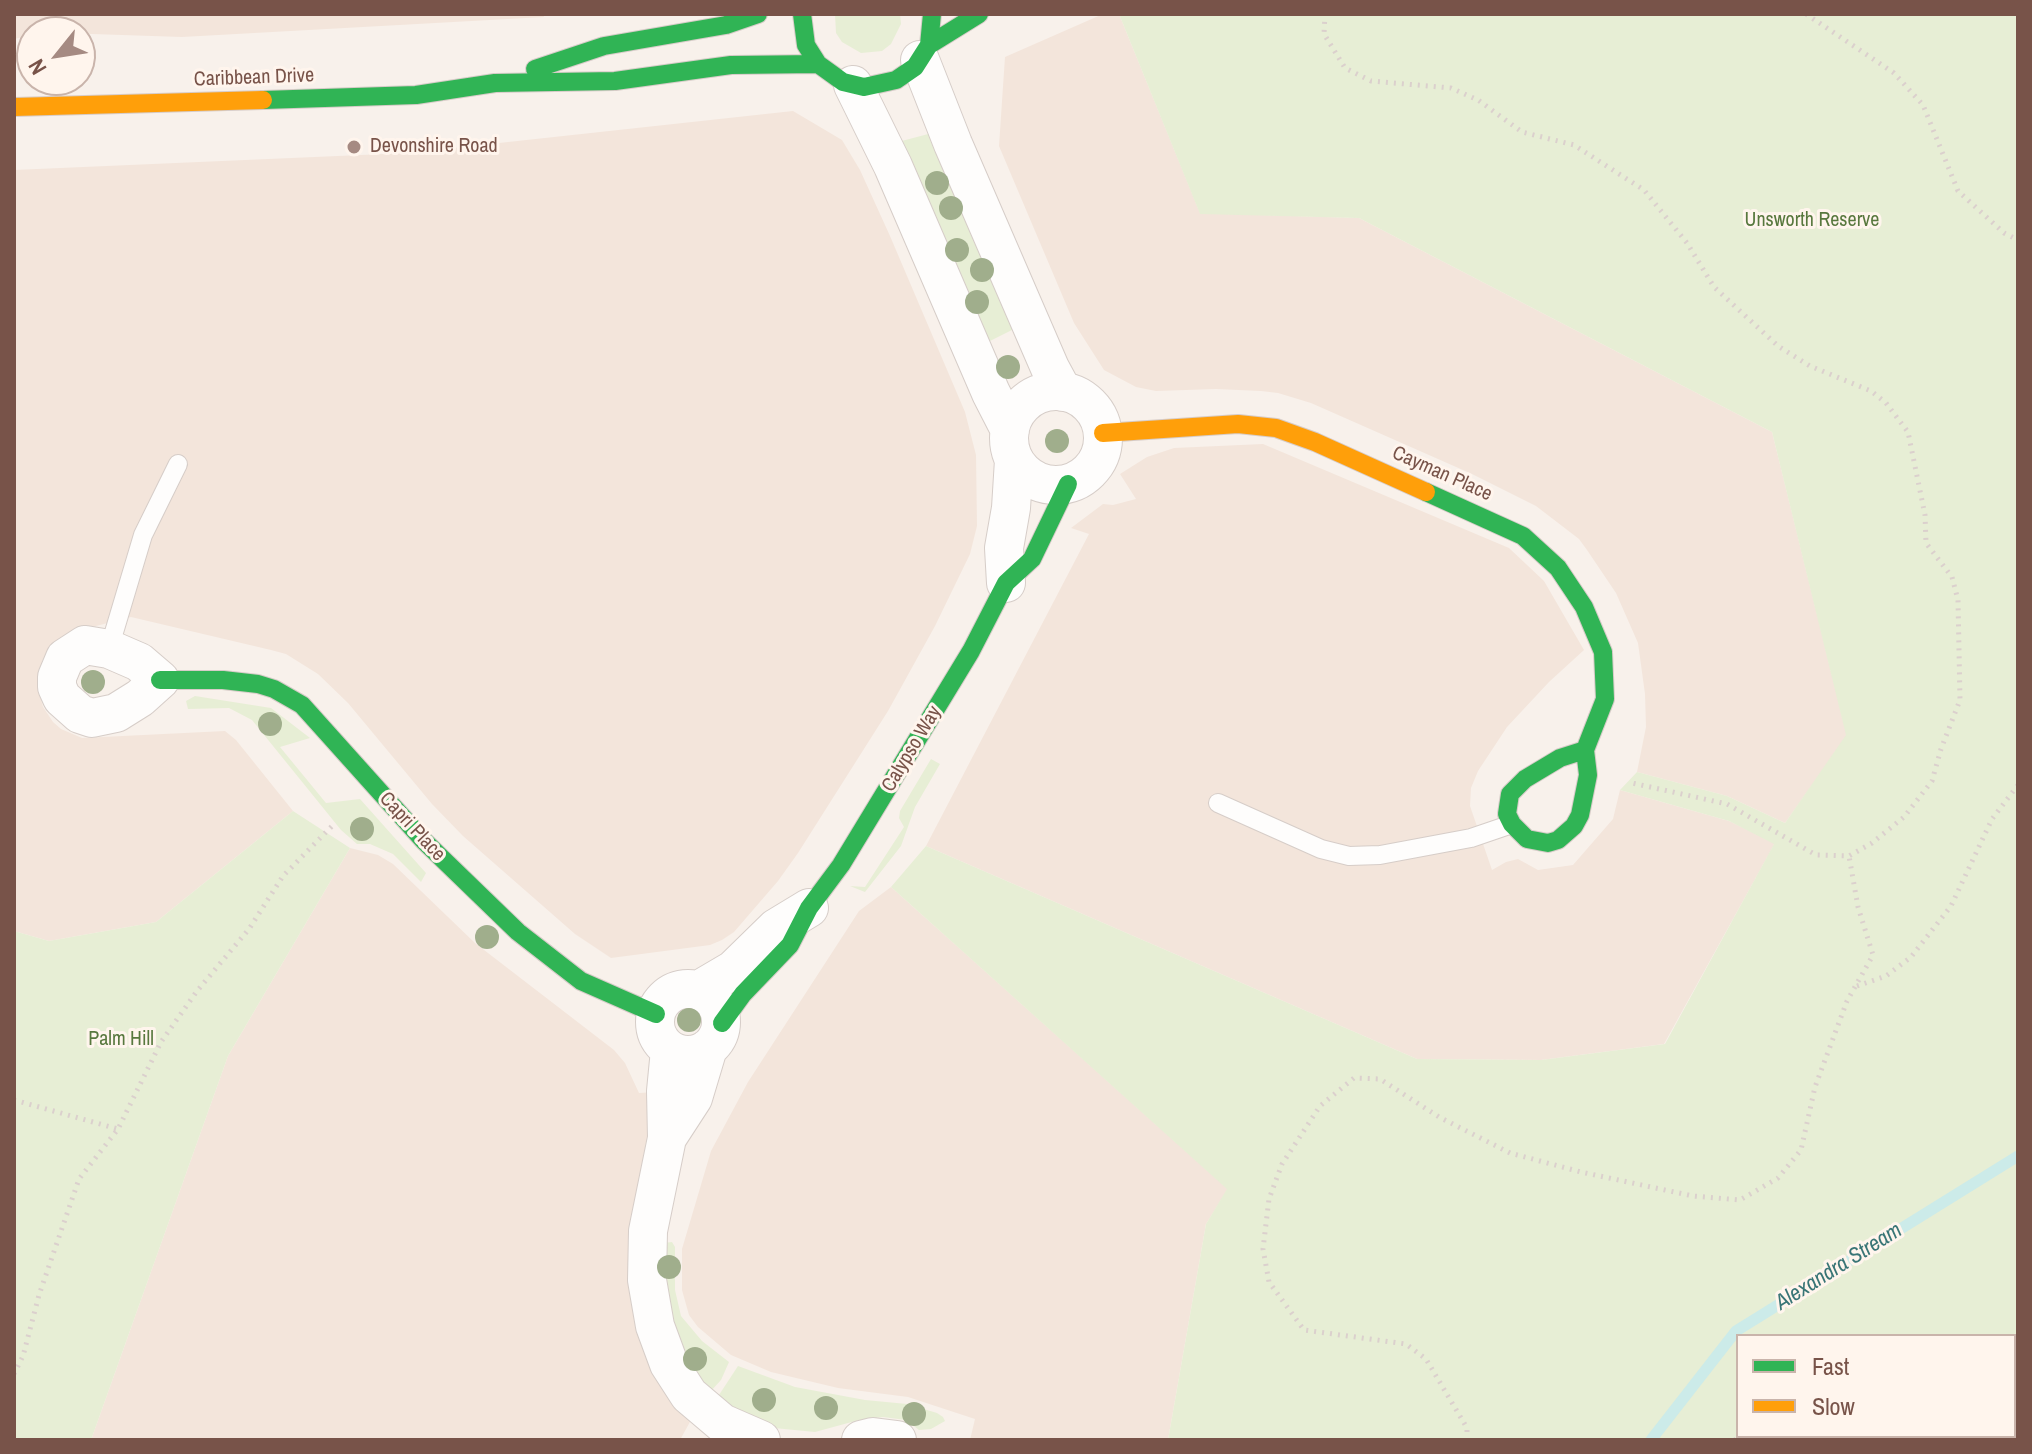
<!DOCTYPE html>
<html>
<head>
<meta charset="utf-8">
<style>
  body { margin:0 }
  #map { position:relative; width:2032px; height:1454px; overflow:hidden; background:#f8f1eb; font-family:"Archivo Narrow",sans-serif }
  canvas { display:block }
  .frame { position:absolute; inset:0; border:16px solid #785349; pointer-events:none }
  .legend { position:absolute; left:1736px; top:1334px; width:280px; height:104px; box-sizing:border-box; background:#fff5ed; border:2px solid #c9b4ab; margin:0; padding:10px 14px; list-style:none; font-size:24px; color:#785349 }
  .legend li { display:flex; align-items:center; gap:16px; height:40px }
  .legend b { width:40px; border:2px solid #c9b4ab }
  .north { position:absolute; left:16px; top:16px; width:80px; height:80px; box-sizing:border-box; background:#fff5ed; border:2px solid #c9b4ab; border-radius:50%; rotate:240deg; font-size:22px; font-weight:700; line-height:32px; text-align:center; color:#785349 }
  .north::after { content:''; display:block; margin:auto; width:28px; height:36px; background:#a58a82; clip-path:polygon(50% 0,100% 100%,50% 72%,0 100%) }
</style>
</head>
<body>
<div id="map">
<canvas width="2032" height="1454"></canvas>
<div class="frame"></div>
<ul class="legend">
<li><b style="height:10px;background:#30b455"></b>Fast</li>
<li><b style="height:10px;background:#ff9f0a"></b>Slow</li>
</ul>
<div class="north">N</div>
</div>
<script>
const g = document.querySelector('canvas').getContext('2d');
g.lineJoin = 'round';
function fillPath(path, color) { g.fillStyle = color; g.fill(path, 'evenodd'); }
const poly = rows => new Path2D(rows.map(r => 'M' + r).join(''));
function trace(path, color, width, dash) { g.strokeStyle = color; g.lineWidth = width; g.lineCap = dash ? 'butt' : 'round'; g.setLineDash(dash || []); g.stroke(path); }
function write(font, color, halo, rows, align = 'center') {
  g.font = font + ' "Archivo Narrow",sans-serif'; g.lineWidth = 6; g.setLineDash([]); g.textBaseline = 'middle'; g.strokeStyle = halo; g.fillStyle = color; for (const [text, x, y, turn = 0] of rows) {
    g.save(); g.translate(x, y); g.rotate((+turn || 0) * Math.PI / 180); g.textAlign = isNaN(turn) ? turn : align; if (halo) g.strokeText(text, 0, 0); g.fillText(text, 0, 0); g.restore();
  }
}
fillPath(poly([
  [14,14,543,14,544,17,182,37,32,32,32,35,14,39],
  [1103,14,1119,14,1200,213,1359,218,1772,432,1847,736,1785,823,1727,796,1637,772,1646,727,1645,694,1638,643,1616,593,1587,550,1579,539,1536,506,1472,474,1311,403,1278,393,1261,391,1216,389,1156,391,1136,387,1104,370,1074,323,999,146,1005,57],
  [793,111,842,140,860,170,890,236,965,412,976,455,977,526,970,554,935,626,888,711,798,853,778,881,734,932,722,940,710,945,611,958,575,934,463,836,432,804,348,703,318,674,286,654,271,650,131,617,69,633,52,646,42,661,39,691,43,707,53,722,61,729,82,738,225,731,236,740,293,811,156,922,49,941,14,931,14,170,407,153],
  [1263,444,1509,548,1544,581,1584,650,1549,682,1507,727,1478,771,1471,788,1470,806,1492,870,1506,862,1518,859,1538,870,1573,865,1613,819,1620,790,1729,821,1775,843,1664,1044,1541,1060,1417,1059,926,846,1089,534,1071,528,1103,504,1113,505,1136,499,1120,474,1147,457,1174,448],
  [350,848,378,855,393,864,475,943,614,1050,625,1063,639,1093,655,1092,634,1209,630,1270,632,1305,649,1365,659,1382,691,1420,680,1440,91,1440,228,1056],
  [891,887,1228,1189,1206,1224,1168,1440,970,1440,975,1419,908,1397,838,1388,771,1372,731,1355,698,1327,689,1315,682,1290,682,1249,711,1151,748,1082,859,911]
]), '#f3e5db');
fillPath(poly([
  [835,14,900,14,901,24,891,44,882,51,861,53,842,42,836,33],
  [1119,14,2018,14,2018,1440,1168,1440,1206,1224,1227,1189,891,887,926,846,1417,1059,1541,1060,1665,1044,1774,844,1729,821,1620,790,1637,772,1727,796,1785,823,1846,735,1772,432,1359,218,1200,214],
  [1738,1336,2014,1336,2014,1436,1738,1436],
  [932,133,1016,328,986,343,898,142],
  [195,696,271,708,310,738,280,747,326,803,360,799,426,873,421,882,393,854,370,844,357,844,341,830,252,720,229,708,188,709,186,701],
  [931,759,940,764,915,807,901,846,865,892,850,886,865,887,904,827,899,818,900,811],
  [293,811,350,848,228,1056,91,1440,14,1440,14,931,49,941,156,922],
  [672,1242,675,1247,675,1290,681,1316,702,1341,729,1362,721,1380,710,1392,690,1369,666,1304,664,1243],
  [738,1366,795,1387,865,1400,907,1404,937,1413,943,1417,945,1421,931,1429,919,1430,906,1420,883,1417,859,1420,815,1432,774,1428,761,1424,717,1398]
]), '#e7eed5');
trace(poly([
  [1651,1440,1736,1331,2018,1156]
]), '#ccebe9', 11);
const lane = poly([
  [109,649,143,535,178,464],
  [1218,803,1321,849,1349,856,1380,855,1471,838,1512,824]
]);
const street = poly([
  [920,60,953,144,1050,368,1063,392],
  [853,85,893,166,991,393,1010,430],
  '1009 438a47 47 0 1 1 94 0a47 47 0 1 1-94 0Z',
  [1006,583,1004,548,1011,508,1014,460],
  [85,645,109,649,139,662,160,680,140,698,116,713,92,718,80,714,62,698,57,687,57,677,65,658,85,645],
  '655 1022a33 33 0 1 1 66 0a33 33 0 1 1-66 0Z',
  [699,990,733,970,776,928,809,908],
  [670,1050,666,1091,667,1138,648,1231,647,1280,655,1326,669,1364,689,1395,722,1423,761,1440],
  [667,1138,693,1098,708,1048],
  [861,1440,873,1437,897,1440]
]);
const fast = poly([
  [802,14,806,45,818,64,843,82,864,87,896,80,915,67,929,45,932,14],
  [929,45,979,14],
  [535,69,604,46,726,25,758,14],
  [263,100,416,95,495,83,615,81,731,65,818,64],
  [1426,492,1523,536,1558,568,1584,607,1603,652,1605,699,1585,750,1588,775,1580,815,1574,826,1558,840,1548,843,1527,839,1512,824,1507,814,1510,794,1525,779,1560,758,1585,750],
  [160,680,223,680,258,684,274,689,302,705,424,841,518,932,581,981,656,1014],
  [722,1023,743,994,790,945,809,908,841,865,971,651,1006,583,1032,559,1068,484]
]);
const slow = poly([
  [14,107,263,100],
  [1103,433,1238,424,1276,428,1315,442,1426,492]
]);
trace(lane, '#d6cdc8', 20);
trace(street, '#d6cdc8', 40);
trace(fast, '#d7ccc8', 20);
trace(slow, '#d7ccc8', 20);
trace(poly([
  [1325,14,1324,34,1345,68,1371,81,1451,88,1478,100,1522,132,1574,145,1644,190,1687,243,1714,287,1778,346,1810,366,1871,391,1886,403,1908,432,1925,515,1926,543,1952,577,1958,600,1960,700,1941,749,1932,781,1904,817,1872,843,1849,856,1816,855,1727,804,1632,783],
  [1806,14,1894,73,1923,105,1958,191,2004,233,2018,240],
  [1857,986,1886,976,1911,957,1951,906,1992,819,2018,785],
  [14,1100,118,1129],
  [2014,1368,2018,1365],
  [14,1374,23,1356,39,1295,79,1179,118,1129,161,1042,197,991,249,929,283,876,332,826],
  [1467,1440,1467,1428,1426,1359,1406,1344,1304,1330,1269,1282,1263,1249,1269,1199,1282,1164,1320,1106,1354,1078,1380,1079,1439,1117,1510,1153,1581,1172,1693,1196,1740,1200,1778,1178,1801,1150,1815,1087,1847,1001,1873,955,1858,907,1849,856],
  [1735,1440,1738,1436],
  [1756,1440,1760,1436]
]), '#dbd0cd', 5, [2, 6]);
trace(lane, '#fefdfc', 18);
trace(street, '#fefdfc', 38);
trace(fast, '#30b455', 18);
trace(slow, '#ff9f0a', 18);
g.fillStyle = '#a0ae8c';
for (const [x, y] of [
  [937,183],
  [951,208],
  [957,250],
  [982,270],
  [977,302],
  [1008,367],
  [1057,441],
  [93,682],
  [270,724],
  [362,829],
  [487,937],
  [689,1020],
  [669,1267],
  [695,1359],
  [764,1400],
  [826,1408],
  [914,1414]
]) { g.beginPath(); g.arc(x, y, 12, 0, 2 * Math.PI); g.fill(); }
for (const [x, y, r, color] of [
  [354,147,8,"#a58a82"]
]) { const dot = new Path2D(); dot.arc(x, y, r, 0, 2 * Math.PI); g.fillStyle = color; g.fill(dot); trace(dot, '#fff5ed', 3); }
write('20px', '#785349', '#fff5ed', [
  ["Caribbean Drive",254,78,-2],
  ["Cayman Place",1442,474,24],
  ["Calypso Way",912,749,-59],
  ["Capri Place",412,827,47]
]);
write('20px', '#785349', '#fff5ed', [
  ["Devonshire Road",370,147]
], 'left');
write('20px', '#58783e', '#fff5ed', [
  ["Unsworth Reserve",1812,221],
  ["Palm Hill",121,1040]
]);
write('italic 22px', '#397576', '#fff5ed', [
  ["Alexandra Stream",1839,1267,-32]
]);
</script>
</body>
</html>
